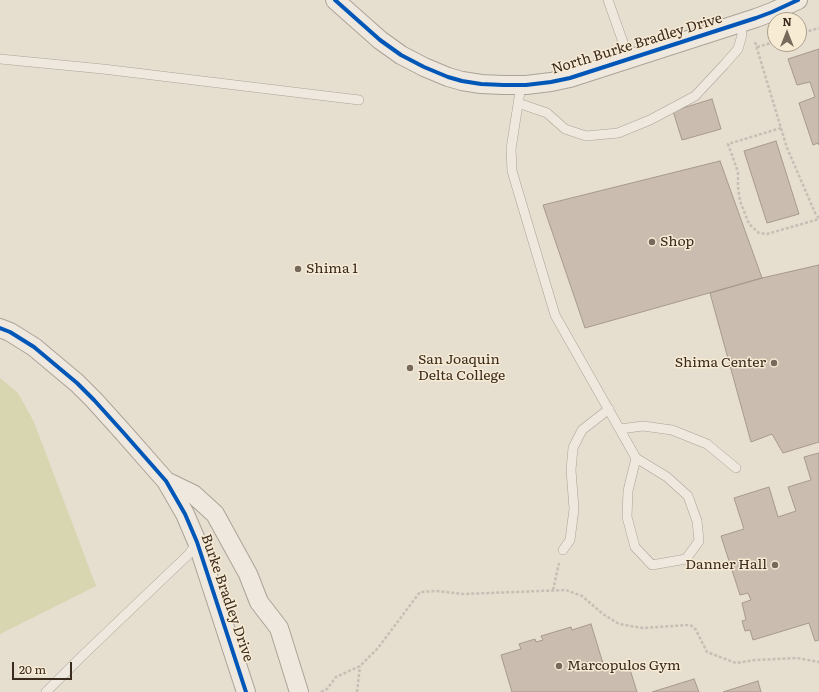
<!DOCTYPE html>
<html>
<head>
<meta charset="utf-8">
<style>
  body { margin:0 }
  #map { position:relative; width:819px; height:692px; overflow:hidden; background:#e6dece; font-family:Literata,serif }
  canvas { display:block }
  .north { position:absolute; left:767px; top:12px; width:40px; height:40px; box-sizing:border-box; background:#f7ebd4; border:1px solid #ac9e8b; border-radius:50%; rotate:0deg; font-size:11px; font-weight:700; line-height:16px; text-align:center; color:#3b2a1e }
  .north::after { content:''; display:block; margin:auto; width:14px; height:18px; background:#77695c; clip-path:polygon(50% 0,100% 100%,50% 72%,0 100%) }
  .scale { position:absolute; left:12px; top:662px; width:60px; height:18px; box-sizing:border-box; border:2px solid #3b2a1e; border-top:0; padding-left:5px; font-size:12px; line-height:14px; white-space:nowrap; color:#3b2a1e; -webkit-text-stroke:3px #f7ebd4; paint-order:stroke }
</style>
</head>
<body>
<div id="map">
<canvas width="819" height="692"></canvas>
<div class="north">N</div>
<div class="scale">20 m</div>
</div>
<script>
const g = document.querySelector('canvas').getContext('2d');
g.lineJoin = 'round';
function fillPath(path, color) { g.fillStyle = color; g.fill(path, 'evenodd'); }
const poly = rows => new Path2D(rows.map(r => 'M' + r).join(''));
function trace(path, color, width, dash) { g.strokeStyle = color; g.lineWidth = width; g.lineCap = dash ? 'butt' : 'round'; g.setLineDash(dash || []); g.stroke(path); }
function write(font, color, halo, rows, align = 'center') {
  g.font = font + ' Literata,serif'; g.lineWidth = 3; g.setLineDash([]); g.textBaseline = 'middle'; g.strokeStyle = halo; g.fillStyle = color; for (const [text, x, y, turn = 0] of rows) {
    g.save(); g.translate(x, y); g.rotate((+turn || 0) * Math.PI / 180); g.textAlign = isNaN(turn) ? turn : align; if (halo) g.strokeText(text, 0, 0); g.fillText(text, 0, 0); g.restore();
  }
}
fillPath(poly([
  [0,378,18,393,34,422,96,586,0,634]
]), '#d7d6b0');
const building = poly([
  [819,49,819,145,818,143,813,145,799,103,815,97,810,82,797,85,788,59,819,49],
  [712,99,721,129,682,140,673,111,712,99],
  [776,141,799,214,767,223,744,151,776,141],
  [720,161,762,278,585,328,543,205,720,161],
  [819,265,819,442,783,453,772,434,751,442,710,293,762,278,819,265],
  [819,453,819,640,815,641,809,623,753,640,750,630,745,631,742,621,746,620,742,603,751,600,748,593,740,595,721,536,744,529,734,498,769,487,778,517,796,511,788,487,811,480,804,457,819,453],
  [591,624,605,670,628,663,637,692,512,692,501,655,521,649,519,644,535,639,536,642,543,640,541,636,571,627,572,630,591,624],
  [694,679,699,692,652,692,694,679],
  [758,681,761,692,723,692,758,681]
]);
fillPath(building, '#cabcaf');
trace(building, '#a7998d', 1);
const lane = poly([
  [608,0,629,59],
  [0,59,103,69,359,100],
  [521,85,511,149,512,171,555,315,636,458,667,477,688,496,697,521,699,541,686,559,652,565,635,547,627,517,628,491,636,458],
  [518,103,547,113,565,129,586,136,618,133,650,120,695,96,724,65,738,49,742,35,741,23],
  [620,429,643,426,672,430,707,444,736,468],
  [563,550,570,540,574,509,571,470,573,448,582,430,609,409],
  [46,692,82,656,189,554,197,543]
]);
const street = poly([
  [335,0,380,40,401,55,424,67,448,77,462,81,481,84,503,85,526,85,551,82,570,78,756,18,772,12,798,0],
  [0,328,10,332,34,347,77,383,94,400,122,431,166,481,185,514,197,542,246,692],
  [166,481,193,494,215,514,248,574,259,602,279,628,299,692]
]);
trace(lane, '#aba397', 10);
trace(street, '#aba397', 20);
trace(poly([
  [799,34,819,28],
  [755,42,787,148,816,215,819,218],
  [757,47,775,42],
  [781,128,728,144,738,172,738,187,740,201,749,224,759,233,767,234,819,219],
  [553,590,559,563],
  [321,692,327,689,336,677,360,666,378,648,420,592,436,591,464,594,566,590,582,596,603,614,619,624,643,628,688,625,692,626,696,630,707,652,736,663,755,660,797,658,819,662],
  [357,692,360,666]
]), '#c7bfb6', 2.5, [3, 2]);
trace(lane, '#eee8df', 9);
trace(street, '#eee8df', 18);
trace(poly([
  [335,0,380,40,401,55,424,67,448,77,462,81,481,84,503,85,526,85,551,82,570,78,756,18,772,12,798,0],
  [0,328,10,332,34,347,77,383,94,400,122,431,166,481,185,514,197,542,246,692]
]), '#0057b8', 4);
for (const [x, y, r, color] of [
  [652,242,4,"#77695c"],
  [298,269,4,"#77695c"],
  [774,363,4,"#77695c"],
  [410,368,4,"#77695c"],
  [775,565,4,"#77695c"],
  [559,666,4,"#77695c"]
]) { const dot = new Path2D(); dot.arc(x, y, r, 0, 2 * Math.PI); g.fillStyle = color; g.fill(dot); trace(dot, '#f7ebd4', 1.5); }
write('14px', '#3b2a1e', '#f7ebd4', [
  ["North Burke Bradley Drive",637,44,-17],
  ["Burke Bradley Drive",227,598,71]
]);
write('14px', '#3b2a1e', '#f7ebd4', [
  ["Shop",660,242],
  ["Shima 1",306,269],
  ["San Joaquin",418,360],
  ["Delta College",418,376],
  ["Shima Center",766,363,"right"],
  ["Danner Hall",767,565,"right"],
  ["Marcopulos Gym",567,666]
], 'left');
</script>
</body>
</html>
